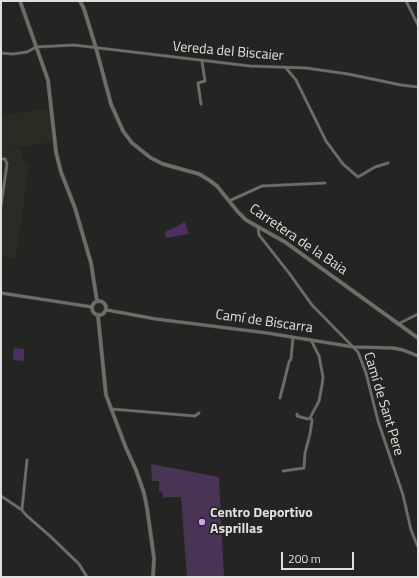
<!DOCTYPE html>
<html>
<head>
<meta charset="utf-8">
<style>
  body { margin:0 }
  #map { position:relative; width:419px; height:578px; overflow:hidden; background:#242422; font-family:"Titillium Web",sans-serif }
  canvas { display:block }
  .frame { position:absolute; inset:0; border:2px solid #e0e0de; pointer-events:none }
  .scale { position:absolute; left:281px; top:552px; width:73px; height:18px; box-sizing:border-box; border:2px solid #e0e0de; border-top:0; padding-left:5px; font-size:12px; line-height:14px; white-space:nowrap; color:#e0e0de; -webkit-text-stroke:3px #242422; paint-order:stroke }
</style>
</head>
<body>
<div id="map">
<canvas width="419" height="578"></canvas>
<div class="frame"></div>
<div class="scale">200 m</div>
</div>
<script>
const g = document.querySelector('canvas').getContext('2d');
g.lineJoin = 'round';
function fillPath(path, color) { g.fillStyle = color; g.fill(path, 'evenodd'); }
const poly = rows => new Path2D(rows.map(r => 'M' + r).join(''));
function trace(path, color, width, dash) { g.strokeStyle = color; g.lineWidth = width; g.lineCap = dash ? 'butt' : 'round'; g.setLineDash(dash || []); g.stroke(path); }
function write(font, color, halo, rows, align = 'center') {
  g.font = font + ' "Titillium Web",sans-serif'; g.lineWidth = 3.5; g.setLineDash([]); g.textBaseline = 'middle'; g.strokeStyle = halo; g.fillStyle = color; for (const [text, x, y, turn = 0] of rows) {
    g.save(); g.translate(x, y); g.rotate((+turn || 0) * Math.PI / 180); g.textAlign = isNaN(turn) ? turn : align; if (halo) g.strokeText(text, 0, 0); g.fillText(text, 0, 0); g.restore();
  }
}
fillPath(poly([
  [49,109,52,142,22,147,1,147,1,115],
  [1,147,21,148,22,157,29,166,16,258,1,256]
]), '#2a2b22');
fillPath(poly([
  [151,464,219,477,224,577,187,577,181,497,167,497,163,498,163,494,159,490,159,481,152,481]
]), '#493456');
fillPath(poly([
  [185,222,189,234,166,238,165,232],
  [14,348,24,349,24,361,13,360]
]), '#4f2e61');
const minor = poly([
  [406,1,418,25],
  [1,53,13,54,27,52,36,47,74,45,250,66,306,68,348,74,401,85,418,87],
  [286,68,296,80,326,141,343,164,358,177,375,167,388,163],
  [201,104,198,83,205,81,202,61],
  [1,159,5,159,7,164,1,206],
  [229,201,262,186,325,183],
  [258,226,259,235,263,240,289,273,312,305,358,352,366,373,378,421,403,495,411,530,418,547],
  [398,324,418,314],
  [280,398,289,362,291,359,293,337],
  [111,409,195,416,199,413],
  [297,414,297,416,308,419,310,418,319,401,322,385,323,377,319,356,311,340],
  [283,471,304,468,305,453,310,434,312,420,310,418],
  [1,496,22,510,26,515,51,537,79,564,87,577],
  [22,509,27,460]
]);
const tertiary = poly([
  [1,293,92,307],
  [107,310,156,319,267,333,354,347,393,348,403,350,418,356]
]);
const secondary = poly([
  [20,1,48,80,56,152,61,172,75,208,91,263,97,301],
  [80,1,84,9,96,48,111,104,123,131,132,143,151,158,163,164,199,174,209,180,217,186,238,212,246,220,285,242,418,338],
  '92 308a7 7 0 1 1 14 0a7 7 0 1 1-14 0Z',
  [98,316,106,395,126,448,136,470,144,493,147,508,154,558,153,577]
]);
trace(minor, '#40403e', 3.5);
trace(tertiary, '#40403e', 4);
trace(secondary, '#40403e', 4.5);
trace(minor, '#6d6d6a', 2.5);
trace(tertiary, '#6d6d6a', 3);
trace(secondary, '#6d6d6a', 3.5);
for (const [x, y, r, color] of [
  [202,522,4,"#d69bfa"]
]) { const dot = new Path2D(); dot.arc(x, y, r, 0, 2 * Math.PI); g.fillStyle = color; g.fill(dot); trace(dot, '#242422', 1.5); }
write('14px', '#e0e0de', '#242422', [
  ["Vereda del Biscaier",228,52,5],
  ["Carretera de la Baia",298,240,34],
  ["Camí de Biscarra",264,322,8],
  ["Camí de Sant Pere",383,404,73]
]);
write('bold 14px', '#e0e0de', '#242422', [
  ["Centro Deportivo",210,514],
  ["Asprillas",210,530]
], 'left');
</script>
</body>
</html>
